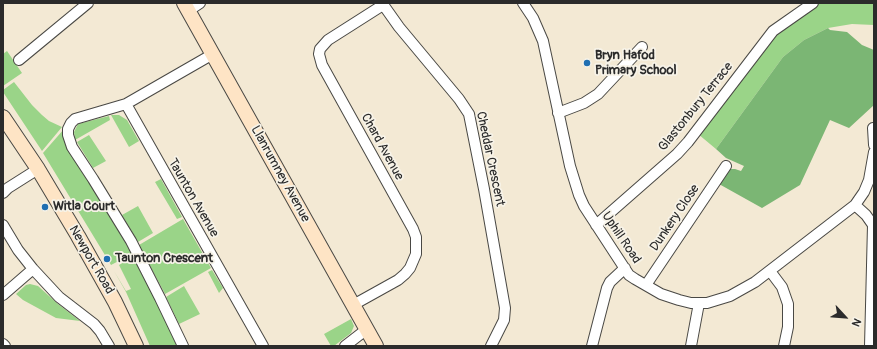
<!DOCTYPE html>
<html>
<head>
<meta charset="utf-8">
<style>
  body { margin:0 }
  #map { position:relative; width:877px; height:349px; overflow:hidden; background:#f3e9d4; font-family:Pangolin,sans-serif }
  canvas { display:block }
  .frame { position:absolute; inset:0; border:4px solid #2b2b2b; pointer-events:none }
  .north { position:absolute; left:825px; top:297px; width:40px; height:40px; -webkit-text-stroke:3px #f7f3e8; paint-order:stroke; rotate:116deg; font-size:11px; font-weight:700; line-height:16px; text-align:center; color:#2b2b2b }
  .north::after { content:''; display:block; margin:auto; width:14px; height:18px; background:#2b2b2b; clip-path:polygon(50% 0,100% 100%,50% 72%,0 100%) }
</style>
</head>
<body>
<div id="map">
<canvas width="877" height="349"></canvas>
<div class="frame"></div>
<div class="north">N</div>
</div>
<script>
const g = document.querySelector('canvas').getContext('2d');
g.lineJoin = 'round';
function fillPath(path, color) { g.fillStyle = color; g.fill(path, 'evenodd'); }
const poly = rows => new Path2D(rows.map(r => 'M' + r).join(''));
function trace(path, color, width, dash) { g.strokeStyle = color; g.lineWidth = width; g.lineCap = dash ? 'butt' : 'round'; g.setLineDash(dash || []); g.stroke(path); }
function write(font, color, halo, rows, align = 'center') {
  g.font = font + ' Pangolin,sans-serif'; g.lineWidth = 3.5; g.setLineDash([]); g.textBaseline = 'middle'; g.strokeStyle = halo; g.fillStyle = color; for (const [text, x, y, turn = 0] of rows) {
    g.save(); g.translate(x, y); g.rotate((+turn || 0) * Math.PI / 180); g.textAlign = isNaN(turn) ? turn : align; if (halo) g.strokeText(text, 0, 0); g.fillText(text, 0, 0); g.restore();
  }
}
fillPath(poly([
  [819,3,874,3,874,25,852,24,828,28,804,40,783,57,716,149,698,134,768,41,788,23],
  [7,51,22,73,3,86,3,54],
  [14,82,32,105,42,115,49,121,62,127,42,151,3,92,3,90],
  [111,115,119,115,127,120,139,141,129,147],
  [109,116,110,120,75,140,74,132,78,124],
  [64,129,79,164,132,254,111,265,43,153],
  [89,135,106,161,93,168,77,142],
  [161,179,182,217,177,219,155,182],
  [138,206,153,233,138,242,122,215],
  [183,219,211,268,165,294,139,245],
  [134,256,179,346,150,346,126,292,114,271,126,291,131,289,119,265],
  [212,270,223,288,219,293,208,272],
  [30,284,38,286,58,304,80,321,56,318,23,300,16,294,26,285],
  [184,286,200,314,179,324,166,297],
  [351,319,354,326,351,333,334,346,331,346,324,334]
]), '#9ad488');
fillPath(poly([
  [828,28,830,30,847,32,862,45,874,50,874,105,849,128,830,120,800,185,762,208,719,184,729,169,735,169,741,171,744,166,726,158,716,149,783,57,804,40]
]), '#7bb674');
const street = poly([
  [382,3,399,27,459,99,469,114,484,189,505,308,504,320,491,346],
  [523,3,533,18,543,41,570,166,579,195,584,206,612,249,629,275,635,279,661,294,679,300,691,303,707,303,730,296,755,282,855,205,864,192,869,180,874,152],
  [188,11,200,3],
  [19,60,88,3],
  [126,104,263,346],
  [558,113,584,103,598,94,642,47],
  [873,128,874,145],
  [3,193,8,188,38,169],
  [855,205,866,215,873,225,870,346],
  [3,225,18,250,33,269,59,297,94,324,100,331,109,346],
  [596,225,677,154,688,142,773,31,813,3],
  [770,271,782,287,788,304,788,327,784,346],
  [646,285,726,166],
  [3,295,33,269],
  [353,305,398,280,405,274,410,268,416,254,416,237,413,229,322,65,319,54,320,49,328,40,383,5],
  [3,344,5,346],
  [183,346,160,298,131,241,93,179,72,147,68,135,68,129,71,123,75,119,126,104,213,54],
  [345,346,367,329],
  [592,346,607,288,610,282,625,268],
  [691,346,699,303]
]);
const secondary = poly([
  [184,3,376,346],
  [3,117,38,169,78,236,115,302,136,346]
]);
trace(street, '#494844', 12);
trace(secondary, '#494844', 16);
trace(street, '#fff', 10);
trace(secondary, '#fee4c5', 14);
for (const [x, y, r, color] of [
  [587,63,4,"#1f6fb2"],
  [45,207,4,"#1f6fb2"],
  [107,259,4,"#1f6fb2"]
]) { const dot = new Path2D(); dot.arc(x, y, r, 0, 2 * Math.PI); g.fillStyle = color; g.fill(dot); trace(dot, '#f7f3e8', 1.5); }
write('bold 13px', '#2b2b2b', '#f7f3e8', [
  ["Bryn Hafod",595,56],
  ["Primary School",595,71],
  ["Witla Court",53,207],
  ["Taunton Crescent",115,259]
], 'left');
write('13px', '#2b2b2b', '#f7f3e8', [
  ["Glastonbury Terrace",696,107,-51],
  ["Chard Avenue",382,147,61],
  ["Cheddar Crescent",490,159,78],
  ["Llanrumney Avenue",280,174,61],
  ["Taunton Avenue",193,198,60],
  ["Dunkery Close",675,218,-56],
  ["Uphill Road",621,238,56],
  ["Newport Road",91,260,60]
]);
</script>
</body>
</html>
